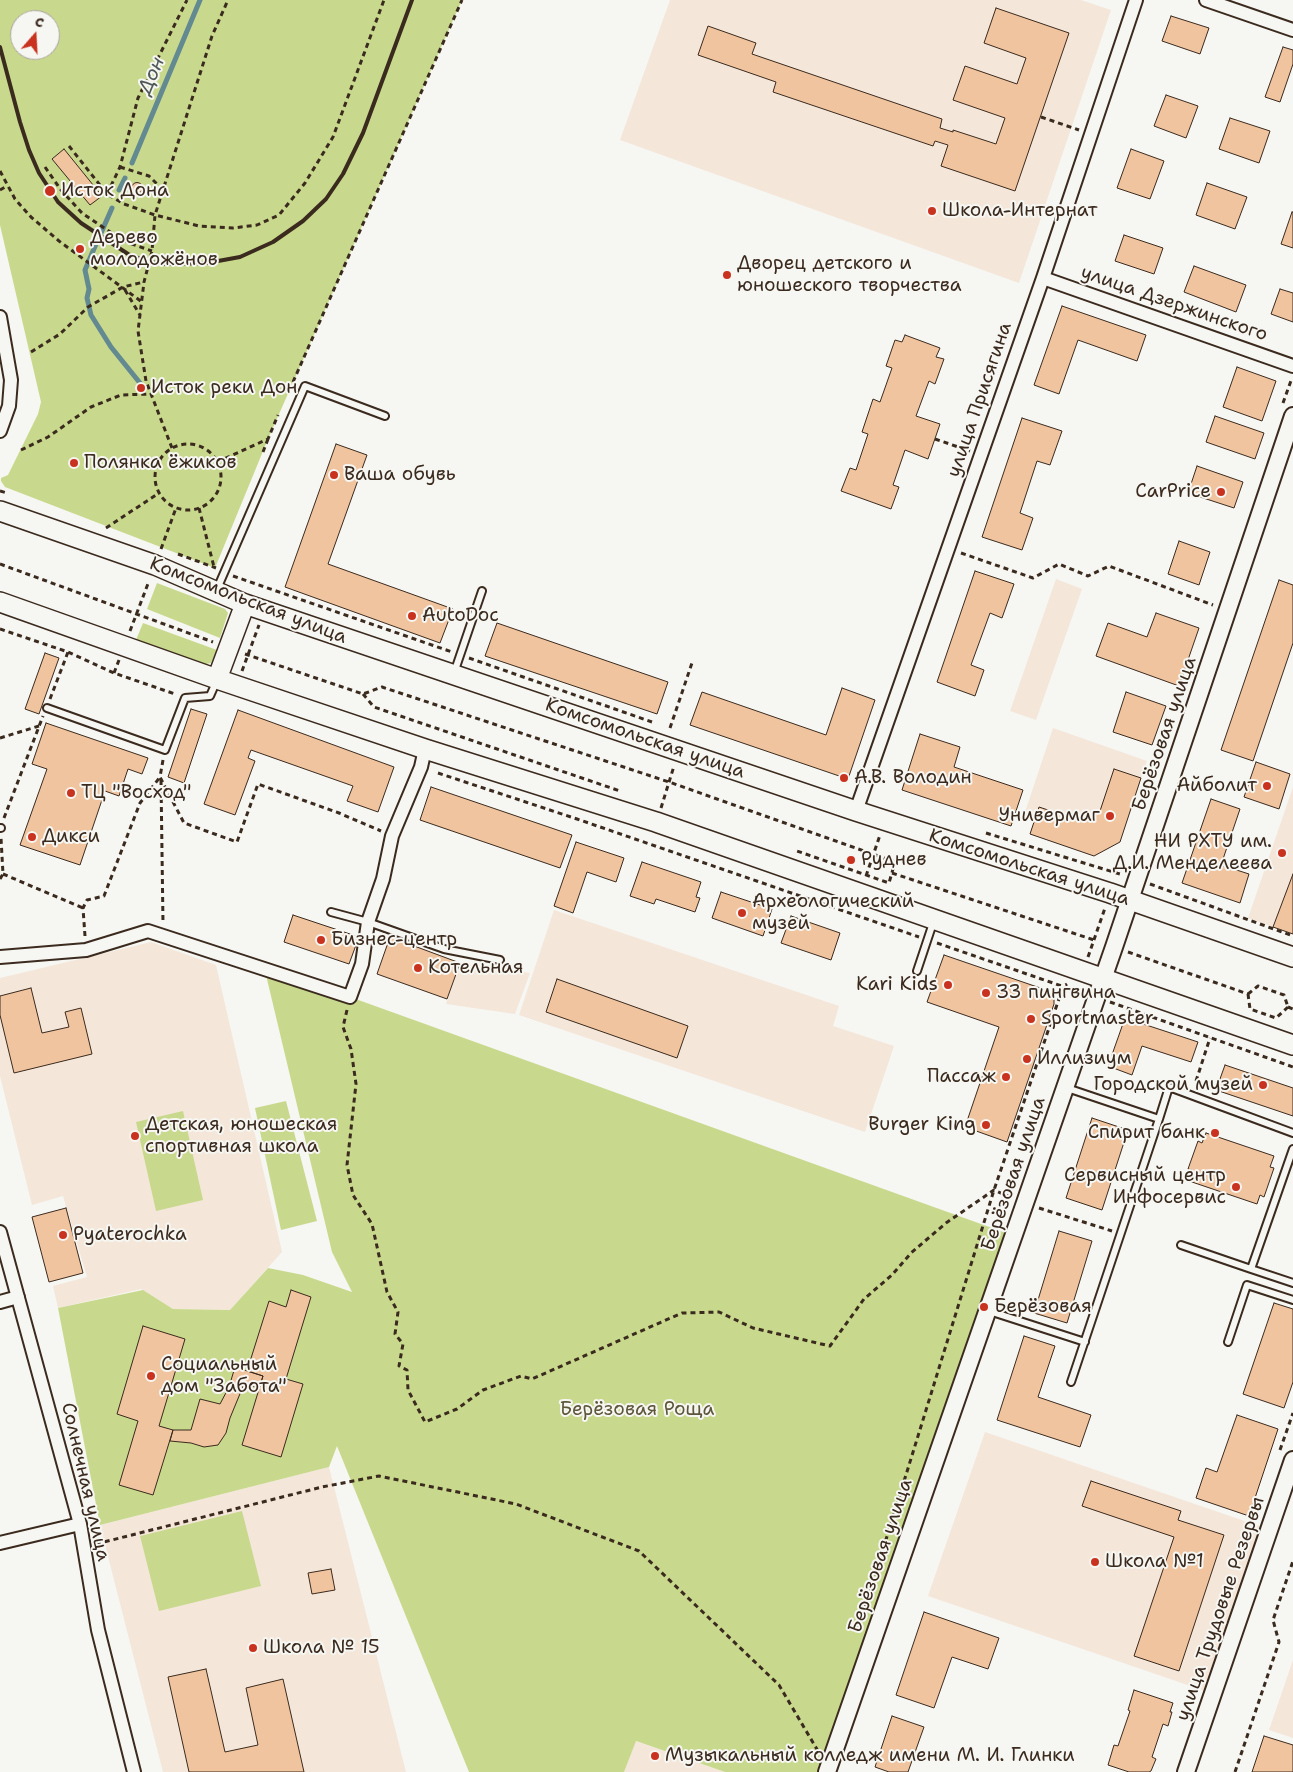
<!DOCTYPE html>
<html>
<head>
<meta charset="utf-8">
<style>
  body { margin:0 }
  #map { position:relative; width:1293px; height:1772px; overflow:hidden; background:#f6f6f2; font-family:"Shantell Sans",sans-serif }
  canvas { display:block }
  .north { position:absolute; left:10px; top:10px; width:50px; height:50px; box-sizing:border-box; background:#f6f6f2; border:1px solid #aba49d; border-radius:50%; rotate:19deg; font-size:14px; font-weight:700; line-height:20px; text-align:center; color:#3b2a1e }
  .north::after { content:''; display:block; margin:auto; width:18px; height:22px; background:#c8321e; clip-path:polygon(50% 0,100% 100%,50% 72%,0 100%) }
</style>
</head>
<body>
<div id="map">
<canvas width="1293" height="1772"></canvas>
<div class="north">С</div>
</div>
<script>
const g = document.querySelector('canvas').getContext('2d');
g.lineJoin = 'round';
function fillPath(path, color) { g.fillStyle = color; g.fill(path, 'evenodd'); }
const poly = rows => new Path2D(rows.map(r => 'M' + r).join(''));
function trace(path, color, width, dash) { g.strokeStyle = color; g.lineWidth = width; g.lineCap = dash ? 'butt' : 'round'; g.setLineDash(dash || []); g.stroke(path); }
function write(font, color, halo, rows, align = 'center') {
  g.font = font + ' "Shantell Sans",sans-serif'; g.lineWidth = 4; g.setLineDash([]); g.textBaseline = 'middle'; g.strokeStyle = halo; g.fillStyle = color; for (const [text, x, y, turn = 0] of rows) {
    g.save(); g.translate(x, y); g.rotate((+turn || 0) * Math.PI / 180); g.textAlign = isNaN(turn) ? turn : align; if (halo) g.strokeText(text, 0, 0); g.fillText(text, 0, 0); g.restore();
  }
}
fillPath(poly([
  [670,0,1081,0,1111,10,1019,283,620,140],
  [1056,579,1082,589,1036,720,1010,711],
  [1053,728,1147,761,1120,842,1094,856,1030,834,1034,822,1023,818],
  [1293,787,1293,934,1248,918],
  [554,910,839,1006,833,1026,894,1046,865,1132,519,1015],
  [151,942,216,965,282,1252,230,1310,173,1309,141,1289,58,1308,53,1286,87,1277,63,1196,32,1205,0,1076,0,978],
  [460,963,530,973,515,1014,446,1004],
  [985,1432,1262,1527,1205,1691,928,1596],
  [329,1467,406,1772,163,1772,100,1525],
  [1293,1660,1293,1738,1269,1730],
  [635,1741,725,1772,624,1772]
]), '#f4e7d9');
fillPath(poly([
  [0,0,462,0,268,439,215,568,5,487,1,481,1,478,8,475,38,414,41,402,0,225],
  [20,20,50,20,50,50,20,50],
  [157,583,225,609,228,613,220,638,147,609],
  [143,623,217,650,211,663,201,665,136,640],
  [266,975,350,997,1006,1233,824,1772,725,1772,636,1741,624,1772,469,1772,337,1446,329,1467,100,1525,58,1308,143,1290,173,1309,230,1310,268,1268,303,1275,352,1292,332,1252],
  [286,1101,317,1221,281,1230,255,1108],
  [183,1111,203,1200,156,1211,136,1122],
  [242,1511,261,1586,159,1611,140,1536]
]), '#c8d98d');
trace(poly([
  [132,163,200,0],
  [119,190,125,178],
  [101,233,112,208],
  [96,244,85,270,89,289,87,298,91,315,111,347,140,383]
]), '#638991', 5);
const building = poly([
  [996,8,1069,33,1015,191,941,166,948,145,935,141,933,146,773,92,776,82,698,55,708,26,756,43,752,54,942,119,940,128,953,132,953,130,996,144,1005,118,953,100,965,66,1017,84,1026,58,984,43,996,8],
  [1171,16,1209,28,1200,54,1162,41,1171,16],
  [1283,47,1293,50,1293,64,1280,102,1265,97,1283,47],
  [1166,95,1198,106,1186,138,1154,126,1166,95],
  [1230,118,1270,131,1259,163,1219,149,1230,118],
  [64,149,102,196,90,205,52,159,64,149],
  [1131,149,1164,161,1150,199,1117,188,1131,149],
  '131.5 188a5.5 5.5 0 1 1 11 0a5.5 5.5 0 1 1-11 0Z',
  [1207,183,1247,197,1235,229,1196,215,1207,183],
  [1292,212,1293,212,1293,248,1281,244,1292,212],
  [1124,235,1163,248,1154,274,1115,261,1124,235],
  [1194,266,1246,285,1236,312,1184,292,1194,266],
  [1280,289,1293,293,1293,322,1271,314,1280,289],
  [1062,306,1146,335,1137,361,1078,340,1059,394,1034,385,1062,306],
  [905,335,940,348,936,357,944,359,935,384,929,381,916,416,940,424,928,459,905,450,893,485,899,487,891,509,841,491,850,468,856,470,868,434,862,432,873,399,880,402,892,368,886,366,895,340,902,342,905,335],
  [1237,367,1276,381,1262,421,1223,407,1237,367],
  [1215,416,1264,433,1255,459,1206,442,1215,416],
  [1022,418,1062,431,1050,465,1037,461,1020,513,1033,518,1022,550,982,537,1022,418],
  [336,444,367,455,328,564,453,609,440,643,285,587,336,444],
  [1197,466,1243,482,1234,508,1188,493,1197,466],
  [1179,541,1210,552,1199,585,1168,574,1179,541],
  [975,571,1014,584,1002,618,990,613,971,665,984,670,975,696,937,682,975,571],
  [1279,580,1293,585,1293,643,1253,761,1221,750,1279,580],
  [1156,613,1199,628,1179,686,1096,656,1108,623,1147,637,1156,613],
  [497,623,668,682,657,714,485,656,497,623],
  [45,653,59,658,39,714,25,709,45,653],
  [842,688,875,700,848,779,690,725,702,692,826,735,842,688],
  [1126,692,1166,706,1152,745,1113,732,1126,692],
  [191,709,207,714,184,783,168,777,191,709],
  [238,710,394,767,378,812,347,801,353,786,251,750,248,758,255,761,235,815,204,804,238,710],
  [46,723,148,758,142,774,128,769,119,796,105,791,80,865,20,845,47,769,32,764,46,723],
  [920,734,960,747,954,767,1023,790,1011,826,902,790,920,734],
  [1256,762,1290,774,1279,809,1244,797,1256,762],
  [1114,769,1141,778,1120,842,1094,856,1030,834,1039,807,1081,821,1100,811,1114,769],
  [431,787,572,835,560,868,420,820,431,787],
  [1211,799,1240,809,1221,865,1249,874,1240,903,1182,883,1211,799],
  [576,842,624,858,616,882,587,872,573,913,554,906,576,842],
  [642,862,701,882,696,897,700,898,695,912,656,899,654,904,630,896,642,862],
  [1293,874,1293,934,1273,927,1293,874],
  [721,892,772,909,763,936,712,918,721,892],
  [293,915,359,937,349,964,284,942,293,915],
  [791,916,840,933,831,960,781,943,791,916],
  [390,937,460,963,447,999,377,974,390,937],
  [944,955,1049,991,1054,998,1054,1004,1007,1142,965,1127,999,1027,927,1002,944,955],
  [557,979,688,1026,677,1058,546,1012,557,979],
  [31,988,42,1033,69,1027,65,1012,81,1008,92,1054,14,1073,0,1015,0,996,31,988],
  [1125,1018,1198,1042,1191,1062,1142,1046,1132,1075,1108,1066,1125,1018],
  [1225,1065,1293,1088,1293,1116,1216,1090,1225,1065],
  [1092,1118,1128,1130,1102,1210,1066,1198,1092,1118],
  [1206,1133,1274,1156,1270,1167,1274,1168,1264,1197,1260,1195,1257,1204,1189,1181,1192,1170,1188,1169,1198,1141,1202,1143,1206,1133],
  [66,1208,83,1273,49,1282,32,1217,66,1208],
  [1059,1231,1092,1241,1067,1323,1034,1313,1059,1231],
  [291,1290,311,1297,286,1379,303,1384,281,1457,242,1445,263,1376,247,1371,269,1301,286,1307,291,1290],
  [1274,1303,1293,1309,1293,1382,1284,1408,1243,1394,1274,1303],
  [143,1326,185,1339,159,1426,173,1430,153,1495,119,1485,138,1421,117,1414,143,1326],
  [1024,1336,1055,1346,1038,1397,1091,1415,1080,1447,997,1420,1024,1336],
  [235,1367,263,1376,259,1388,244,1384,230,1418,226,1433,218,1445,204,1447,191,1443,170,1441,173,1430,191,1430,200,1399,220,1404,229,1387,235,1367],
  [1237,1415,1278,1429,1249,1516,1196,1498,1206,1468,1217,1472,1237,1415],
  [1091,1481,1181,1511,1178,1520,1224,1535,1179,1671,1134,1656,1174,1537,1082,1506,1091,1481],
  [331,1569,335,1590,312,1594,308,1573,331,1569],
  [924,1612,999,1638,988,1669,952,1657,934,1708,896,1695,924,1612],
  [206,1669,225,1752,258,1745,246,1688,283,1679,304,1772,189,1772,168,1677,206,1669],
  [1134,1690,1173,1703,1170,1712,1172,1712,1168,1726,1163,1724,1152,1757,1156,1759,1151,1771,1149,1772,1129,1772,1108,1765,1114,1745,1118,1746,1130,1711,1128,1710,1134,1690],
  [892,1716,924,1727,908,1772,889,1772,875,1767,892,1716],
  [1264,1736,1293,1745,1293,1772,1252,1772,1264,1736]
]);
fillPath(building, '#efc49f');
trace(building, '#3b2a1e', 1);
const service = poly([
  [217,589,305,386,385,416],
  [454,673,482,591],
  [47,708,165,750,185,698,210,696,217,680],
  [0,828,1,828],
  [331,912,368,922,444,949,500,960],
  [917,971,934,920],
  [1067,1088,1159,1119,1169,1087,1293,1133],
  [1293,1149,1251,1269,1293,1283],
  [1181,1245,1251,1269],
  [989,1311,1085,1342],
  [1228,1342,1247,1285,1293,1300],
  [1071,1382,1159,1119]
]);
const minor = poly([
  [1206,0,1293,30],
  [1043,278,1293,366],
  [0,317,11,380,9,406,0,431],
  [856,811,1043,278,1136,0],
  [0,957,86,950,148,931,350,997,362,964,368,922,383,879,392,836,421,767,425,749],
  [0,1232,80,1524,98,1630,134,1772],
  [0,1302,18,1297],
  [0,1543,80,1524]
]);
const tertiary = poly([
  [827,1772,1114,947,1293,416],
  [1186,1772,1293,1460]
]);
const secondary = poly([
  [0,511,155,565,245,604,856,811,1110,893,1293,957],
  [0,602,217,679,425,749,656,822,1293,1045],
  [217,679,245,604]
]);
trace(service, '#3b2a1e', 10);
trace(minor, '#3b2a1e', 16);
trace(tertiary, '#3b2a1e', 20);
trace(secondary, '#3b2a1e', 22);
trace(poly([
  [1041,117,1079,130],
  [69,146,107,194,124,204,155,215,199,226,233,228,257,225,279,215,305,183,333,137,384,0],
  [45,167,61,190,82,213,113,234,129,243,152,251],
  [120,167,149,176,163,190],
  [0,171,15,199,31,217,59,241,142,302],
  [0,190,7,186],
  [107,194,120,167,138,98,187,0],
  [125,290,140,315],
  [31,352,60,334,88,307,123,287,144,282],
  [293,382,462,0],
  [1283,403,1292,378],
  [935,439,970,451],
  '155 477a33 33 0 1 1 66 0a33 33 0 1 1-66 0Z',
  [172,448,146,381,138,331,144,282,152,251,155,215,212,36,228,0],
  [21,450,48,437,91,407,121,395,151,394],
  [263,452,268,439],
  [217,462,268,439,278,415],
  [0,491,7,493],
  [199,508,214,567],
  [106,528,159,493],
  [161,549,176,508],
  [961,553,1033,578,1059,564,1088,576,1109,566,1213,605],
  [178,554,216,568],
  [0,564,213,642],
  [233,576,452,652],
  [0,629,68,652,114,673,175,694],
  [130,631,149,581],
  [245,654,363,694,382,687,669,782,895,862,889,883,797,851],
  [469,658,652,722],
  [242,671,259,625],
  [114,673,119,660],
  [363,694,374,707,620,791],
  [50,699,68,652],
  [670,728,693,660],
  [0,738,39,726],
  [163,760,160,777,184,823,237,842,258,784,339,813,381,831],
  [438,773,577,819,919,937],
  [161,780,163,923],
  [661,808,674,766],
  [4,818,43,716],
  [986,833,1123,875],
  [892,873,1094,940],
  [3,874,83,908],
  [866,876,880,835],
  [0,879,3,874,1,838],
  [1150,884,1293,936],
  [85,936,83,908,87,900,104,896,140,803,160,777],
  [937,943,1082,993],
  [1128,952,1248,994],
  [1088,957,1105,908],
  [1248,994,1250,1009,1276,1018,1288,1007],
  [1248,994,1258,986,1284,995,1288,1007],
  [1110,1002,1293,1067],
  [1288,1007,1293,1009],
  [347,1010,343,1027,351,1049,356,1084,347,1165,353,1195,372,1224,387,1292,398,1312,395,1334,403,1344,399,1366,407,1370,408,1390,425,1422,457,1409,483,1390,521,1376,532,1379,682,1313,719,1312,753,1328,830,1346,864,1299,892,1275,911,1253,946,1223,994,1190,1012,1198],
  [1196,1081,1210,1038],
  [1039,1208,1112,1231],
  [1280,1450,1293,1413],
  [96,1544,322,1487,379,1476,516,1504,639,1551,779,1685,818,1751],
  [859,1627,994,1190,1063,987,1067,984],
  [1235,1772,1279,1642,1273,1620,1293,1561]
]), '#3b2a1e', 3, [5, 4]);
trace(service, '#f6f6f2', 6);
trace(minor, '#f6f6f2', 12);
trace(tertiary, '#f6f6f2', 16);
trace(secondary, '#f6f6f2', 19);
trace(poly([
  [0,47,20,122,29,150,39,173,58,202,81,223,128,254,149,262,167,264,207,263,240,257,273,242,303,221,326,199,343,174,363,133,412,0]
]), '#3b2a1e', 4);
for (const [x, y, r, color] of [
  [50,191,6,"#c8321e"],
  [932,211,5,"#c8321e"],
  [80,249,5,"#c8321e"],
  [727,275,5,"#c8321e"],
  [141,388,5,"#c8321e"],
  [74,463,5,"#c8321e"],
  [334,475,5,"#c8321e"],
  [1221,492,5,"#c8321e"],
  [412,616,5,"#c8321e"],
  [844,778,5,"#c8321e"],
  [1267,786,5,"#c8321e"],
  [71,793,5,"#c8321e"],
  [1110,816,5,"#c8321e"],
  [32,837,5,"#c8321e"],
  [1282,853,5,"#c8321e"],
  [851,860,5,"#c8321e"],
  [742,913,5,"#c8321e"],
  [321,940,5,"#c8321e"],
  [418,968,5,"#c8321e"],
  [948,985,5,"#c8321e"],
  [986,993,5,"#c8321e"],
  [1031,1019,5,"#c8321e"],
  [1027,1059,5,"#c8321e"],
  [1006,1077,5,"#c8321e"],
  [1263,1085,5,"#c8321e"],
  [986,1125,5,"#c8321e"],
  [1215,1133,5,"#c8321e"],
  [135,1136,5,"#c8321e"],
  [1236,1187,5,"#c8321e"],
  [63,1235,5,"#c8321e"],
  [984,1307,5,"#c8321e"],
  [151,1376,5,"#c8321e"],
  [1095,1562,5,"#c8321e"],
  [253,1648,5,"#c8321e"],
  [655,1756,5,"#c8321e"]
]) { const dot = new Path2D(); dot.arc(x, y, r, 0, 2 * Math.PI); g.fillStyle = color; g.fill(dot); trace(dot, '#f6f6f2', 2); }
write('19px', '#3b2a1e', '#f6f6f2', [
  ["Исток Дона",61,191],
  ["Школа-Интернат",942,211],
  ["Дерево",90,238],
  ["молодожёнов",90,260],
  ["Дворец детского и",737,264],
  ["юношеского творчества",737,286],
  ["Исток реки Дон",151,388],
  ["Полянка ёжиков",84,463],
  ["Ваша обувь",344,475],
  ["CarPrice",1211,492,"right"],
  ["AutoDoc",422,616],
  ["А.В. Володин",854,778],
  ["Айболит",1257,786,"right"],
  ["ТЦ \"Восход\"",81,793],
  ["Универмаг",1100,816,"right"],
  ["Дикси",42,837],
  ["НИ РХТУ им.",1272,842,"right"],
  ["Д.И. Менделеева",1272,864,"right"],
  ["Руднев",861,860],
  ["Археологический",752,902],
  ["музей",752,924],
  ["Бизнес-центр",331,940],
  ["Котельная",428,968],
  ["Kari Kids",938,985,"right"],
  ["33 пингвина",996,993],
  ["Sportmaster",1041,1019],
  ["Иллизиум",1037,1059],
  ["Пассаж",996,1077,"right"],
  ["Городской музей",1253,1085,"right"],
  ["Детская, юношеская",145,1125],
  ["спортивная школа",145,1147],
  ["Burger King",976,1125,"right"],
  ["Спирит банк",1205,1133,"right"],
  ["Сервисный центр",1226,1176,"right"],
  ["Инфосервис",1226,1198,"right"],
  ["Pyaterochka",73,1235],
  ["Берёзовая",994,1307],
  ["Социальный",161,1365],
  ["дом \"Забота\"",161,1387],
  ["Школа №1",1105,1562],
  ["Школа № 15",263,1648],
  ["Музыкальный колледж имени М. И. Глинки",665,1756]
], 'left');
write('19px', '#3b2a1e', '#f6f6f2', [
  ["улица Дзержинского",1174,304,19],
  ["улица Присягина",980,400,-71],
  ["Комсомольская улица",248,601,21],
  ["Берёзовая улица",1165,734,-71],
  ["Комсомольская улица",645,739,19],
  ["Комсомольская улица",1029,868,18],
  ["Берёзовая улица",1014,1174,-71],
  ["Солнечная улица",85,1482,77],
  ["Берёзовая улица",881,1556,-71],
  ["улица Трудовые Резервы",1221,1609,-71]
]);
write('19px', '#5e563a', '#f6f6f2', [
  ["Берёзовая Роща",637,1410]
]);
write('italic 20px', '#4f5a58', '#f6f6f2', [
  ["Дон",152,76,-67]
]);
</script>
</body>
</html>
